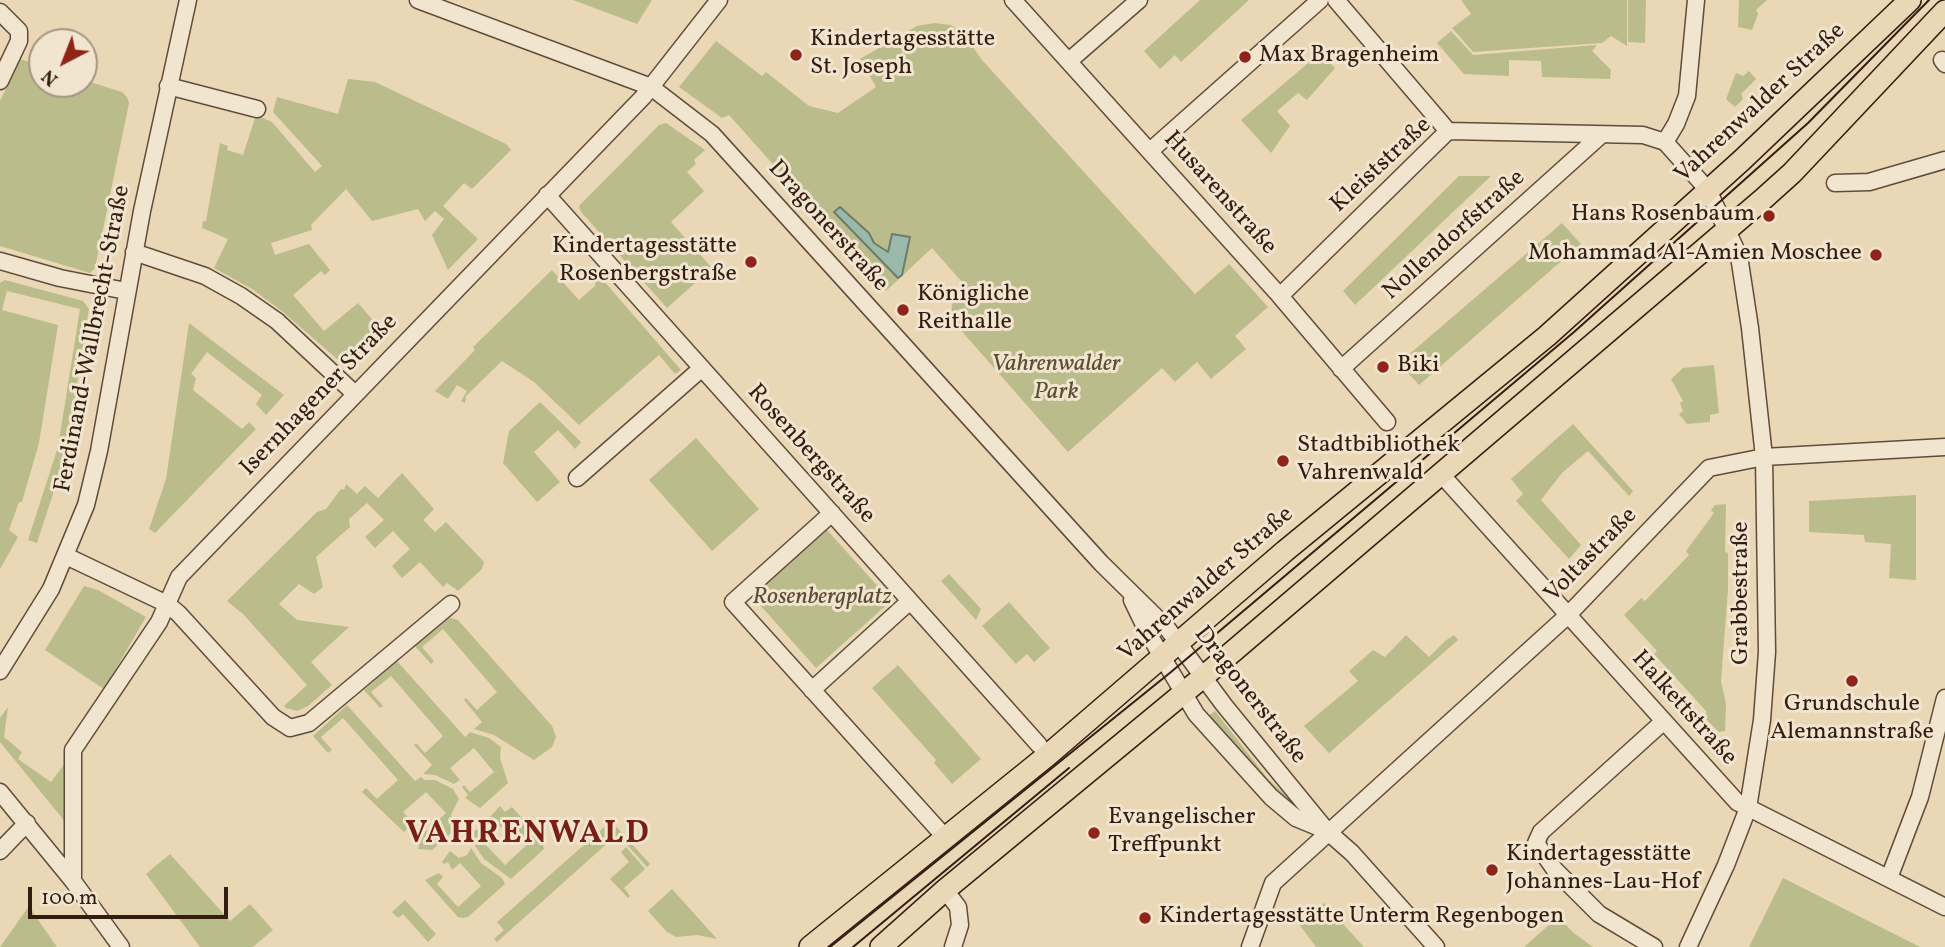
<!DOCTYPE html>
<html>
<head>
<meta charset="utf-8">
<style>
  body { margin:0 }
  #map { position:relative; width:1945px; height:947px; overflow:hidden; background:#e9d7b5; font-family:Vollkorn,serif }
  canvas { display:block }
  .north { position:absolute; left:28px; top:28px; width:70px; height:70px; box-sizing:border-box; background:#f1e5cf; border:2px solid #a59583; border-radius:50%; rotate:222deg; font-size:19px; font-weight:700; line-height:28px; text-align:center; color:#341d10 }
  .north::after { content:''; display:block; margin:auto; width:24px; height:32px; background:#8f2418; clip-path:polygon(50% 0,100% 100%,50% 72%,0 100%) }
  .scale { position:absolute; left:28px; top:887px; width:200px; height:32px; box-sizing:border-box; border:4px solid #341d10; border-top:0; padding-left:9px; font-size:21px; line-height:24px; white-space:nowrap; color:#341d10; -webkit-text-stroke:5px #f1e5cf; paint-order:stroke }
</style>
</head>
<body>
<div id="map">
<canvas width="1945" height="947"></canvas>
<div class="north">N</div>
<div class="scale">100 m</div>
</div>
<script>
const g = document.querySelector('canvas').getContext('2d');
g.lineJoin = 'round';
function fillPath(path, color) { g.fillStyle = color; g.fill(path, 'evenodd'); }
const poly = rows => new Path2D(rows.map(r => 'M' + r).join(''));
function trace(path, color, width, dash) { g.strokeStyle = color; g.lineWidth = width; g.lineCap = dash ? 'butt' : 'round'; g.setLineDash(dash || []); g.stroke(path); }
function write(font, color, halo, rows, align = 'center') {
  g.font = font + ' Vollkorn,serif'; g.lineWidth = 6; g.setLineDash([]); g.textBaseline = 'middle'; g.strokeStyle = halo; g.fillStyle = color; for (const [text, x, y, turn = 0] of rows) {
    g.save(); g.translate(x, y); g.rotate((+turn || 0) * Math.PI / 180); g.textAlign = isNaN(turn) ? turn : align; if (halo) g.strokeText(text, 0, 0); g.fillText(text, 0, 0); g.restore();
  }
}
fillPath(poly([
  [573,0,652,0,637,24],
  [1200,0,1249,0,1181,62,1175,55,1160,69,1144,51],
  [1461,0,1627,0,1627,46,1611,36,1602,43,1473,52,1452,28,1471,14],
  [1628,0,1646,0,1645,43,1628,42],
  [1739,0,1767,0,1756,10,1758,14,1752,30,1738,27],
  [934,23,951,25,965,36,982,60,1195,294,1229,264,1268,307,1235,336,1246,349,1211,379,1197,362,1175,382,1162,368,1068,452,951,319,952,304,969,290,932,248,886,291,729,115,722,118,679,87,716,41,762,76,766,72,809,106,838,113,876,87,860,59,917,26],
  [1451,31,1473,55,1597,45,1592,51,1611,70,1610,79,1542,77,1541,61,1509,60,1509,76,1464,74,1437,43],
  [1320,53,1335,68,1307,100,1298,93,1277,111,1290,126,1271,153,1241,120],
  [20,59,42,66,42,84,84,84,84,80,122,92,127,97,129,103,95,268,90,273,0,246,0,101],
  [1749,71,1756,79,1741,94,1743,99,1735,107,1726,99,1736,73,1743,76],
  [348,79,375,82,506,144,511,150,472,189,464,183,443,206,478,239,448,270,432,235,444,219,435,211,425,221,418,209,372,221,346,189,311,225,312,230,271,243,275,255,309,244,330,270,325,275,321,271,293,295,324,331,358,303,383,332,352,365,345,366,283,312,252,289,214,268,228,239,202,228,203,221,206,221,220,143,228,146,227,150,243,155,256,115,272,122,315,172,322,166,273,112,277,97,338,114],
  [666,123,705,150,694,160,696,164,687,172,704,191,671,222,712,268,667,308,581,212,579,206,659,125],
  [1459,176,1491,176,1355,305,1343,291],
  [1562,223,1581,244,1419,385,1399,363],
  [552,270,579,300,596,285,591,279,597,273,681,370,675,374,659,355,579,425,534,382,502,361,466,396,465,403,461,401,467,391,457,385,448,399,435,391,475,350,473,347],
  [5,280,83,301,89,309,66,454,37,543,28,540,58,447,80,309,7,291,2,310,58,325,39,443,22,502,19,502,9,530,18,537,0,569,0,283],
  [189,323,284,395,266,415,256,404,262,395,207,352,191,374,196,378,193,390,242,429,249,422,256,429,155,533,149,529,166,479],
  [1714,365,1719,413,1710,415,1710,422,1687,424,1679,414,1683,411,1680,403,1683,401,1671,379,1683,368],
  [540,402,581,442,575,449,558,430,534,452,560,482,537,502,503,463,509,431],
  [1573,424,1633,491,1629,496,1588,451,1562,473,1541,500,1581,545,1569,559,1516,501,1523,494,1511,479],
  [696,438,759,509,712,551,649,480],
  [402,473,434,509,423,520,435,532,446,522,484,562,482,569,458,591,447,583,443,587,420,562,402,578,392,566,410,549,393,531,375,548,365,537,384,520,367,503,349,519,350,527,316,557,323,587,314,594,299,584,279,604,297,620,349,627,311,662,332,685,308,706,297,711,286,708,284,706,307,685,243,614,227,601,317,512,326,509,341,489,344,490,346,484,357,494,365,486,378,498],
  [1916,495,1916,580,1889,578,1891,544,1865,542,1864,535,1809,532,1809,501],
  [1726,504,1725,552,1728,553,1728,589,1721,681,1726,704,1725,731,1719,732,1703,716,1707,712,1654,654,1657,651,1624,615,1641,598,1645,601,1689,555,1686,551,1714,513,1711,510,1715,505],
  [827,530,891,601,816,668,752,596],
  [949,574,981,609,976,620,941,581],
  [84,586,98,590,146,617,104,689,45,650],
  [1009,602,1050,648,1034,662,1027,654,1016,664,982,626],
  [447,617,458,620,552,726,556,737,552,747,534,760,494,735,474,729,482,722,464,700,466,698,477,710,497,692,443,629,422,647,434,661,431,664,415,646],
  [1406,635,1429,657,1445,641,1454,635,1458,640,1329,753,1304,726,1358,681,1349,671,1373,650,1385,657],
  [397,661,465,737,470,732,489,738,501,747,500,758,508,783,480,808,465,798,468,795,462,787,464,785,470,792,494,772,474,748,450,768,460,780,454,784,435,775,423,774,432,765,414,745,416,743,425,753,443,736,391,676,371,692,383,706,380,708,364,690],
  [898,665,981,759,952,784,934,763,936,760,872,688],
  [347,705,415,781,421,777,425,780,435,780,453,789,459,799,451,815,453,831,432,850,418,849,420,840,415,830,417,828,423,834,446,813,426,792,403,812,413,823,404,832,362,792,366,788,377,799,398,780,343,718,321,737,332,750,328,753,313,736],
  [8,707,4,737,22,752,18,759,51,782,65,763,67,824,0,742,0,718],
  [1215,711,1268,779,1303,811,1301,814,1268,784,1208,716],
  [500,806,505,812,512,807,542,841,544,849,511,879,484,859,468,835,482,826,485,828,481,833,488,839,484,843,505,865,529,843,508,820,500,828,491,818,487,820],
  [611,821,650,864,647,867,621,838,614,843,611,840,497,942,494,939,504,930,497,922],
  [626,847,645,869,624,888,630,896,628,898,610,879,629,862,621,852],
  [471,848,481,863,502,878,505,884,468,917,463,918,458,917,425,880,439,873,443,877,437,884,458,907,481,886,460,863,452,870,448,862,444,864,442,862,450,851,459,858,467,855],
  [170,854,230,921,250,904,273,930,253,947,200,947,146,874],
  [1783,878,1920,947,1749,947],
  [672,889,717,939,697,935,676,937,667,932,648,911],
  [405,900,436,934,428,942,403,914,398,918,392,912],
  [1324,903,1364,947,1316,947,1299,924],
  [29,906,41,924,57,947,0,947],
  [1558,917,1575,934,1593,947,1524,947]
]), '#babd8b');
const water = poly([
  [840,207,869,233,874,243,888,252,892,234,910,237,902,275,898,278,834,212,840,207]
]);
fillPath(water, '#99baa8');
trace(water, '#717b6b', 2);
const minor = poly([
  [418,0,651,87,712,134,1101,563,1167,628,1224,705,1327,831,1352,853,1436,947],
  [1013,0,1280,296,1387,422],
  [1336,0,1448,131],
  [0,12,19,31,19,41,0,81],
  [1942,60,1945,64],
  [1069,61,1139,0],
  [168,86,257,109],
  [1665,142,1676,124,1687,96,1696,0],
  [1150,151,1320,0],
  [1835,183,1869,182,1945,160],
  [547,195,1039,745],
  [134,252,205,276,241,296,277,321,354,393],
  [0,261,60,278,126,291],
  [1280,296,1448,131,1643,135,1665,142,1708,190,1739,256,1750,328,1764,457,1767,652,1762,720,1748,808,1726,865,1688,947],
  [1341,369,1600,136],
  [1440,473,1737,802,1945,907],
  [577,478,702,368],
  [832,513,733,602,944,836],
  [66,556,167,604,178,613,273,717,290,728,309,723,451,604],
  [1132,600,1148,633,1196,714,1271,797,1296,818,1325,830],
  [0,671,51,589,86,505,99,451,142,211,188,0],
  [812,690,910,601],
  [0,792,73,881,121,947],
  [0,851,27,823],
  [1889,878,1920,797,1945,698],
  [73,881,73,750,159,622,179,577,643,97,719,0],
  [945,890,958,907,960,925,953,947],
  [1250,947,1273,883,1567,616,1709,468,1764,457,1945,447],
  [1654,947,1599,914,1555,870,1536,843,1541,832,1664,721]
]);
const major = poly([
  [810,947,1048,755,1285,551,1547,336,1742,160,1910,0],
  [881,947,945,890,1203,677,1762,200,1792,173,1945,11]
]);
trace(minor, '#614c39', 19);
trace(major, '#341d10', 24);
trace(minor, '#f1e5cf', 16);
trace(major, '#e9d7b5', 21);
trace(poly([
  [830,947,1171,672,1574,332,1808,123,1929,0],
  [853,947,1069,768]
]), '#341d10', 2);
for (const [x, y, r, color] of [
  [796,55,7,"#8f2418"],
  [1245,57,7,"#8f2418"],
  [1769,216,7,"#8f2418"],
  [1876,255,7,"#8f2418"],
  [751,262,7,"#8f2418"],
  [903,310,7,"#8f2418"],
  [1383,367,7,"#8f2418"],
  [1283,461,7,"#8f2418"],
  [1852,681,7,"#8f2418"],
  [1094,833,7,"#8f2418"],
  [1492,870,7,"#8f2418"],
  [1145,918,7,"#8f2418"]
]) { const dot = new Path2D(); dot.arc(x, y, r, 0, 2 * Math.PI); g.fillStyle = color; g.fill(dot); trace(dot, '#f1e5cf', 2.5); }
write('24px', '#341d10', '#f1e5cf', [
  ["Kindertagesstätte",810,41],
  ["St. Joseph",810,69],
  ["Max Bragenheim",1259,57],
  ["Hans Rosenbaum",1755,216,"right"],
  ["Kindertagesstätte",737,248,"right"],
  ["Rosenbergstraße",737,276,"right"],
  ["Mohammad Al-Amien Moschee",1862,255,"right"],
  ["Königliche",917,296],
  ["Reithalle",917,324],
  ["Biki",1397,367],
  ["Stadtbibliothek",1297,447],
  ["Vahrenwald",1297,475],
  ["Grundschule",1852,706,"center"],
  ["Alemannstraße",1852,734,"center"],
  ["Evangelischer",1108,819],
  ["Treffpunkt",1108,847],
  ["Kindertagesstätte",1506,856],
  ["Johannes-Lau-Hof",1506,884],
  ["Kindertagesstätte Unterm Regenbogen",1159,918]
], 'left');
write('24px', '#341d10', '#f1e5cf', [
  ["Vahrenwalder Straße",1761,104,-43],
  ["Kleiststraße",1382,166,-43],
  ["Husarenstraße",1219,194,48],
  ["Dragonerstraße",827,227,48],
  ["Nollendorfstraße",1455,236,-42],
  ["Ferdinand-Wallbrecht-Straße",94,339,-79],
  ["Isernhagener Straße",320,396,-46],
  ["Rosenbergstraße",810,455,48],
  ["Voltastraße",1592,556,-46],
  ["Vahrenwalder Straße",1207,585,-41],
  ["Grabbestraße",1743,593,-90],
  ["Dragonerstraße",1249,696,52],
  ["Halkettstraße",1683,709,48]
]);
write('italic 24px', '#5c4d35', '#f1e5cf', [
  ["Vahrenwalder",1056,366],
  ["Park",1056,394],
  ["Rosenbergplatz",822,599]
]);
g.letterSpacing = '2px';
write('bold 32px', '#7a1f14', '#f1e5cf', [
  ["VAHRENWALD",528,836]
]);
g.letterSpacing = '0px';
</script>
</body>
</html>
